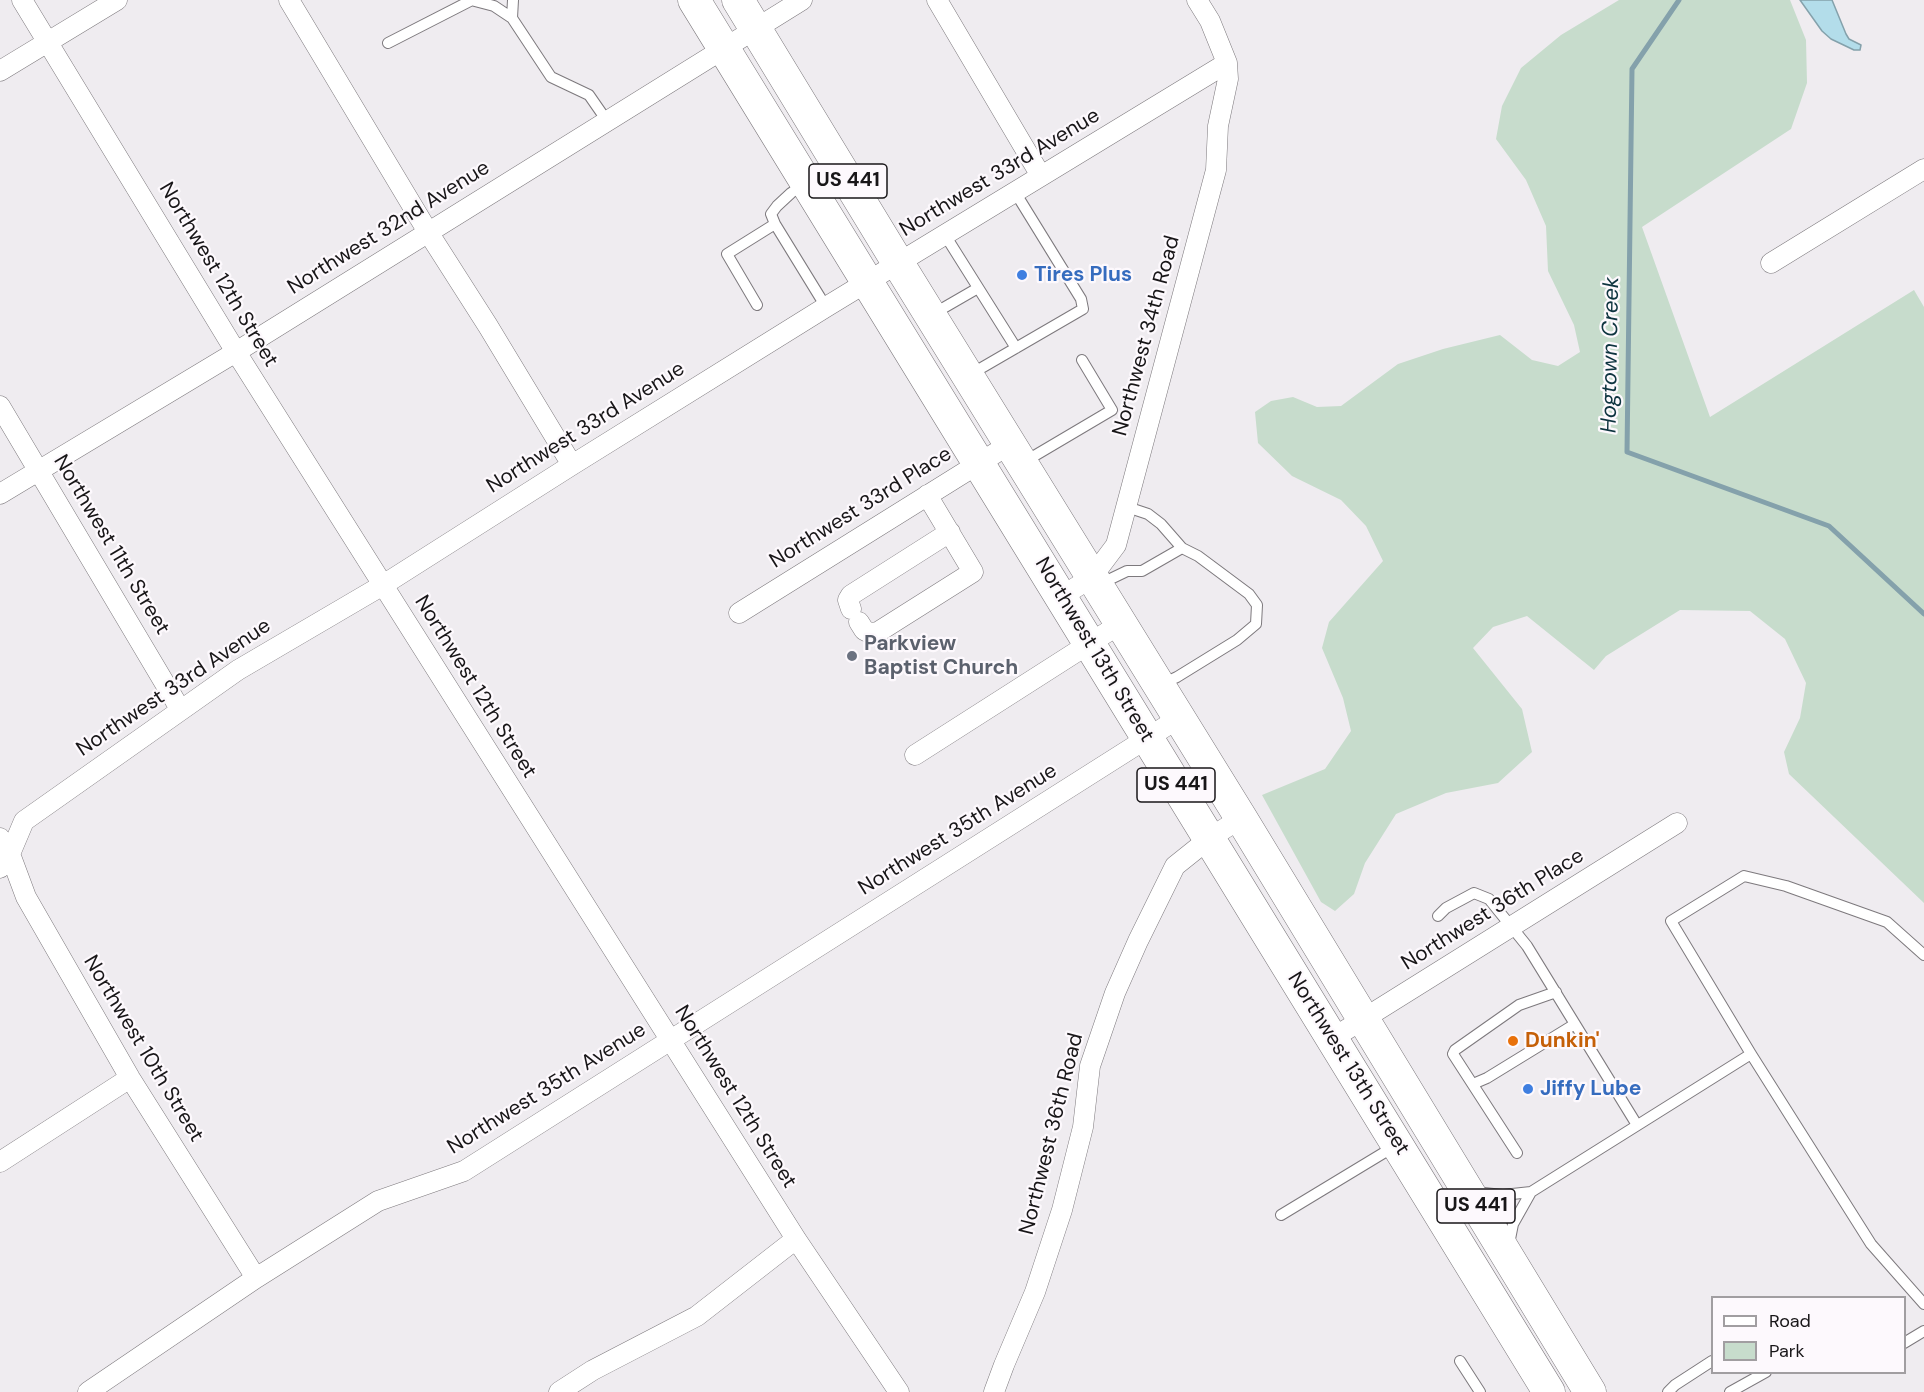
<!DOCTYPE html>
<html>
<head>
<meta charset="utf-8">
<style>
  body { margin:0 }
  #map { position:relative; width:1924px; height:1392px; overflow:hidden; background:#efecf0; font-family:"DM Sans",sans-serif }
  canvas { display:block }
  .legend { position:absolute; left:1711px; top:1296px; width:195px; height:78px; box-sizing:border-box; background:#fdf9fd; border:2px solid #a19ea1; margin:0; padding:8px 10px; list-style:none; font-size:18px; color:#181618 }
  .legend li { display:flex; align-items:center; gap:12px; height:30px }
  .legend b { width:30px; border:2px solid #a19ea1 }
</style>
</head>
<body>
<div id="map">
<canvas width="1924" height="1392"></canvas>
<ul class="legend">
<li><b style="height:8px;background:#fff"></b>Road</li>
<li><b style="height:16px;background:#c7dccc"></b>Park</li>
</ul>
</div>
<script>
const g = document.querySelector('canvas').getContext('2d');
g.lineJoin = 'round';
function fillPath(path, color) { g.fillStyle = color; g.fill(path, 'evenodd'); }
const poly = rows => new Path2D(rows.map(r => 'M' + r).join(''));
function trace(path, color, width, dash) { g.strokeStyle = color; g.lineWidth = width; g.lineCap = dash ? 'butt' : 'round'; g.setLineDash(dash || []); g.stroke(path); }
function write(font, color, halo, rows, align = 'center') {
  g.font = font + ' "DM Sans",sans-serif'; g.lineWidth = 4.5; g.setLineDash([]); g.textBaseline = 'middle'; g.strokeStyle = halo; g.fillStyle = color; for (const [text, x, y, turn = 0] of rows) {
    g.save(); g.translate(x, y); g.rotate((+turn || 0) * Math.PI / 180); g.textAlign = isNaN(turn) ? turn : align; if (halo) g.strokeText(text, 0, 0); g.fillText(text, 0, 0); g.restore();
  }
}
fillPath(poly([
  [1619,0,1790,0,1806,40,1807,83,1791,129,1642,227,1710,417,1914,290,1924,307,1924,903,1789,774,1784,752,1800,718,1806,683,1785,639,1750,611,1680,610,1606,656,1594,670,1527,616,1493,627,1473,648,1522,709,1532,752,1498,783,1446,793,1396,814,1365,863,1354,894,1335,911,1321,902,1262,795,1325,769,1351,731,1343,698,1322,648,1329,622,1383,561,1366,526,1341,500,1292,476,1258,443,1255,412,1271,401,1293,397,1317,407,1341,406,1398,364,1443,349,1500,335,1532,360,1558,366,1580,352,1574,325,1548,271,1546,226,1526,180,1496,139,1502,106,1521,68,1561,35]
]), '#c7dccc');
const water = poly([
  [1800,0,1832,0,1846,34,1849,39,1861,45,1860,50,1854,50,1831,39,1822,31,1800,0]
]);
fillPath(water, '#b3ddea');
trace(water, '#84a1ab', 1.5);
trace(poly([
  [1679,0,1632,69,1627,452,1829,526,1924,614]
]), '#84a1ab', 5);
const lane = poly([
  [471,0,494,6,512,18,551,77,589,95,607,121],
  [512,18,513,0],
  [388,43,472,0],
  [804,184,791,193,777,206,771,214,775,224,826,307],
  [945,235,1016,348],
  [757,305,727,254,775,224],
  [933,314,978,288],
  [971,374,1083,309,1081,299,1015,192],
  [1024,462,1112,410,1082,360],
  [1127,507,1148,514,1161,524,1182,548,1198,556,1249,594,1257,605,1256,624,1237,640,1177,677,1162,684],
  [1100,584,1127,571,1142,571,1182,548],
  [1438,916,1446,908,1474,893,1489,899,1527,946,1637,1125],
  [1924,955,1887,922,1786,886,1744,876,1671,921,1751,1054,1871,1244,1924,1304],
  [1473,1084,1487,1078,1575,1024],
  [1517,1153,1453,1054,1455,1050,1519,1005,1556,992],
  [1474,1192,1503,1195,1531,1192,1751,1054],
  [1281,1215,1395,1146],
  [1509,1244,1513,1224,1531,1192],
  [1904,1343,1924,1331],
  [1460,1361,1480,1392],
  [1668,1392,1675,1385,1712,1361],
  [1730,1392,1766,1372]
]);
const street = poly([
  [22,0,236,352,383,585,796,1239,899,1392],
  [289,0,428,232,488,326,572,465],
  [937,0,1041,176],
  [0,71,117,0],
  [1771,263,1924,169],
  [0,406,180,709],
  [0,494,236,352,802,0],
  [1061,597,1092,577,1116,545,1216,170,1218,126,1228,79,1227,63,1210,21,1197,0],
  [851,609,848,600,851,595,950,532],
  [739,613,1010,444],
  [859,622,864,630,870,633,878,632,973,572,927,495],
  [915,755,1120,624],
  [0,838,10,854,26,897,130,1078,256,1278],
  [0,868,10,854,24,821,238,670,383,585,572,465,826,307,1227,63],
  [1333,1038,1677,823],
  [0,1162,130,1078],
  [88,1392,256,1278,378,1201,464,1171,1179,718],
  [559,1392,593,1370,697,1316,796,1239],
  [994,1392,1004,1365,1035,1292,1062,1210,1083,1127,1090,1066,1115,993,1138,941,1175,866,1210,838,1241,818]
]);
const primary = poly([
  [694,0,1549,1392],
  [738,0,898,263,1241,818,1590,1392]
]);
trace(lane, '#7d797d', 12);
trace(street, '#7d797d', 21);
trace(primary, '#7d797d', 33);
trace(lane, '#fff', 10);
trace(street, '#fff', 20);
trace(primary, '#fff', 32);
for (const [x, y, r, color] of [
  [1022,275,6,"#3f7fe0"],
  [852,656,6,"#6b7280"],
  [1513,1041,6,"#e8710a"],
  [1528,1089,6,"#3f7fe0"]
]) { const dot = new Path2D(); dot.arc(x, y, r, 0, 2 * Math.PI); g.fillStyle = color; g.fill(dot); trace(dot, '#fdf9fd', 2); }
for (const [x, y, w] of [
  [848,181,78],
  [1176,785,78],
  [1476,1206,78]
]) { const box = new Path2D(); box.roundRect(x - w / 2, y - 17, w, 34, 4.5); g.fillStyle = '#fdf9fd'; g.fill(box); trace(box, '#181618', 1.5); }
write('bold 20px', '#181618', null, [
  ["US 441",848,181],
  ["US 441",1176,785],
  ["US 441",1476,1206]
]);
write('21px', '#181618', '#fdf9fd', [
  ["Northwest 33rd Avenue",1000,173,-31],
  ["Northwest 32nd Avenue",389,228,-32],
  ["Northwest 12th Street",218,275,59],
  ["Northwest 34th Road",1147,336,-75],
  ["Northwest 33rd Avenue",586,428,-32],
  ["Northwest 33rd Place",861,508,-32],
  ["Northwest 11th Street",111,545,59],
  ["Northwest 13th Street",1094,650,59],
  ["Northwest 12th Street",475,687,58],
  ["Northwest 33rd Avenue",174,688,-34],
  ["Northwest 35th Avenue",958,830,-32],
  ["Northwest 36th Place",1493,910,-32],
  ["Northwest 10th Street",143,1049,59],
  ["Northwest 13th Street",1348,1064,58],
  ["Northwest 35th Avenue",547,1089,-32],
  ["Northwest 12th Street",735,1097,58],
  ["Northwest 36th Road",1052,1134,-76]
]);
write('bold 21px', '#366cbe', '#fdf9fd', [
  ["Tires Plus",1034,275],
  ["Jiffy Lube",1540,1089]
], 'left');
write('bold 21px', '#5b616d', '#fdf9fd', [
  ["Parkview",864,644],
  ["Baptist Church",864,668]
], 'left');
write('bold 21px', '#c56008', '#fdf9fd', [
  ["Dunkin'",1525,1041]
], 'left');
write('italic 22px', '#0d343f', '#fdf9fd', [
  ["Hogtown Creek",1611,355,-89]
]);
</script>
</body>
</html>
